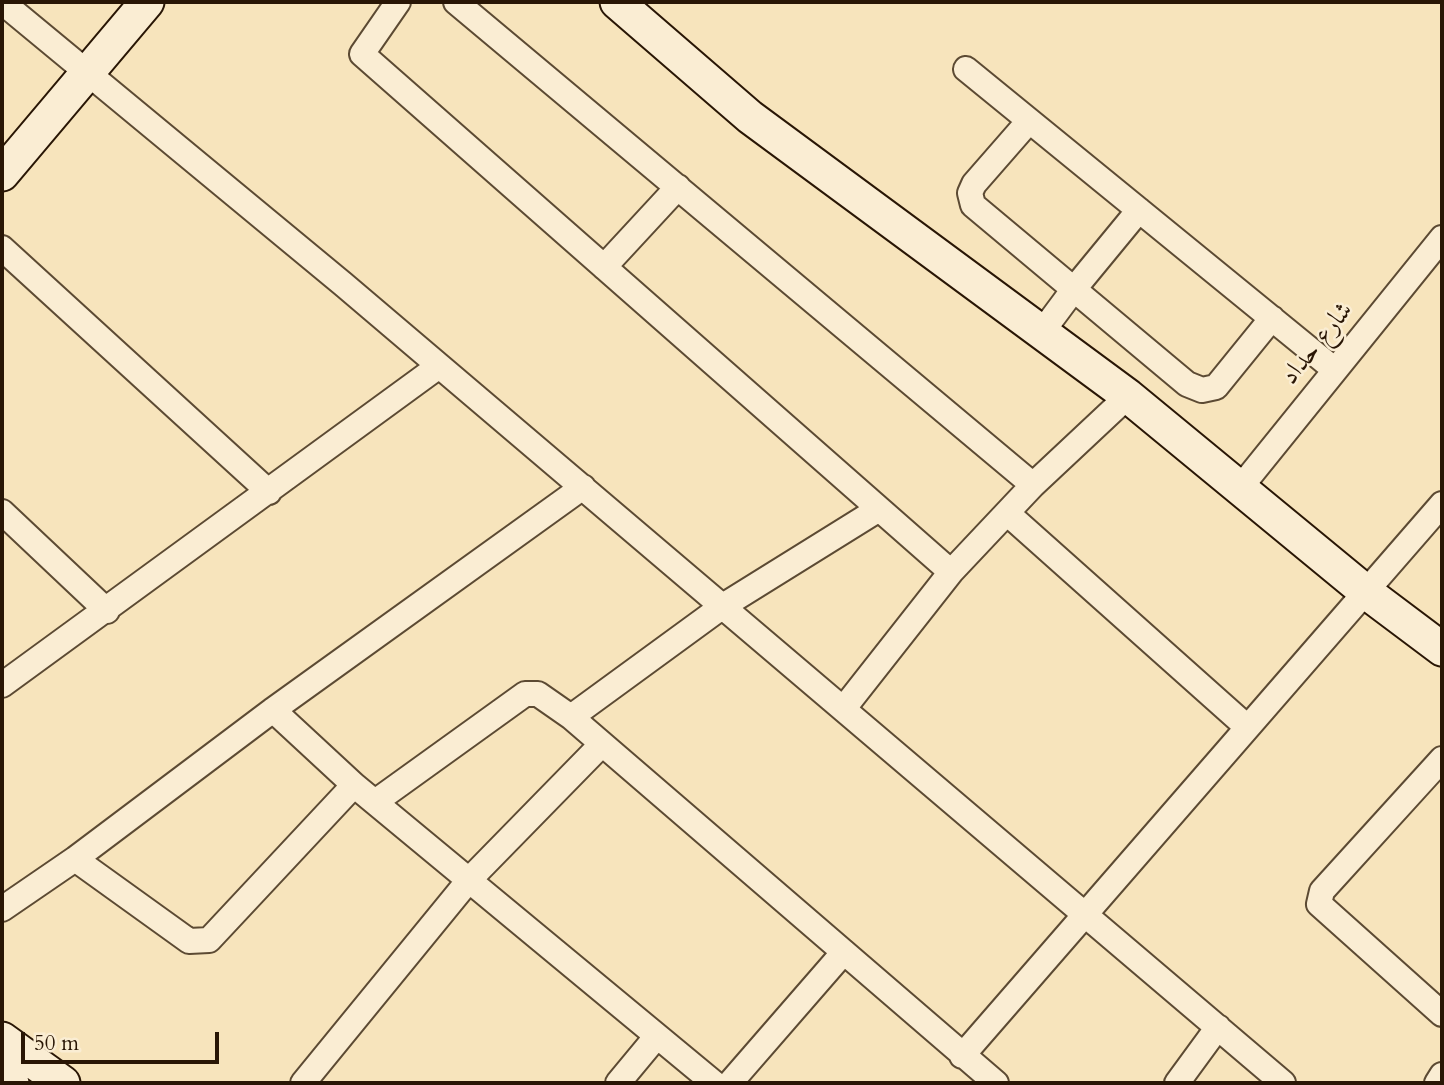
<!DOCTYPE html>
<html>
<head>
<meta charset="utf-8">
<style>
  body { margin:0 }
  #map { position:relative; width:1444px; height:1085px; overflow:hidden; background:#f7e4bc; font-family:Cardo,serif }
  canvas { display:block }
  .frame { position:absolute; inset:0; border:4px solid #291605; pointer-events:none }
  .scale { position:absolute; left:21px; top:1032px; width:198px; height:32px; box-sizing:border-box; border:4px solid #291605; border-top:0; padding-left:9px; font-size:21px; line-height:24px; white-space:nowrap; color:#291605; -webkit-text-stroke:5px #faedd3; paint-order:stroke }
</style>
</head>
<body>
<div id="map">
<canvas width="1444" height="1085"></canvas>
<div class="frame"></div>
<div class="scale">50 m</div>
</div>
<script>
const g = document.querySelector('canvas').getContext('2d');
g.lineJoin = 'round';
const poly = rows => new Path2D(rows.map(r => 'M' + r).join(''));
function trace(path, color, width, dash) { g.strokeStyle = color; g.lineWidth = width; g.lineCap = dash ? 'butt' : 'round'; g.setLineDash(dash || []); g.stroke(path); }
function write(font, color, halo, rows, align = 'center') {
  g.font = font + ' Cardo,Amiri,serif'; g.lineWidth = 5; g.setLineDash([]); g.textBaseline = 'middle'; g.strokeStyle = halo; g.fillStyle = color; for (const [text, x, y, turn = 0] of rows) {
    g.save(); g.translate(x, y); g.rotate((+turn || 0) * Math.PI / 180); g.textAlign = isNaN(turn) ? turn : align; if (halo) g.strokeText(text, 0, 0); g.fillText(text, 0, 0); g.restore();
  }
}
const street = poly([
  [2,2,343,284,1283,1083],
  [398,2,362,54,951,572],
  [456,2,1033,485],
  [966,69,1335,370],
  [1029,121,974,184,970,193,973,205,1187,384,1202,390,1216,387,1272,318],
  [2,248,269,492],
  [604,267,678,187],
  [1042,332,1074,289,1139,210],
  [1240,488,1442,238],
  [2,512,107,611],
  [1007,513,1247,727],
  [2,685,439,366],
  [844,708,951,572,1033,485,1128,396],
  [273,710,354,785,714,1083],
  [571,717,723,606,879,509],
  [1442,759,1322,891,1319,904,1442,1014],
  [375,802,525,694,538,694,571,717,996,1083],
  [75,859,189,941,209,940,354,785],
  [2,909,75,859,273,710,583,487],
  [962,1056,1442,504],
  [303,1083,469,880,602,744],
  [618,1083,657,1036],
  [730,1083,843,953],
  [1177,1083,1218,1027],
  [1437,1083,1442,1075]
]);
const secondary = poly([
  [617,2,750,117,1128,396,1366,592,1442,649],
  [2,174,147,2],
  [2,1039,63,1083],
  [2,1076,12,1083]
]);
trace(street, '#5c4a33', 28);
trace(secondary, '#291605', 37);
trace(street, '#faedd3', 24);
trace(secondary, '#faedd3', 33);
write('26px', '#291605', '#faedd3', [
  ["شارع حداد",1318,344,-51]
]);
</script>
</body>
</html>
